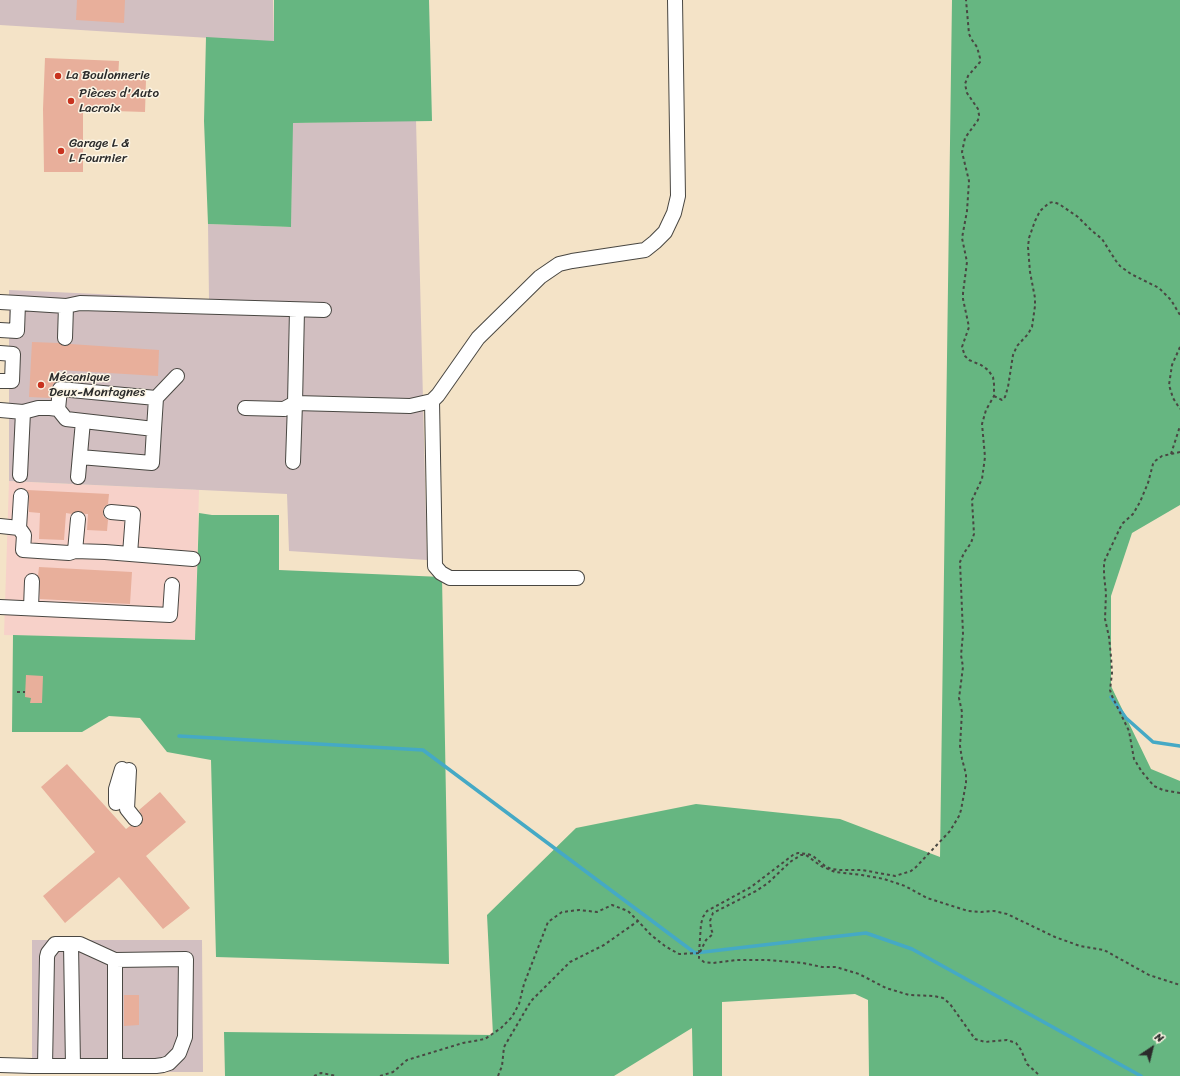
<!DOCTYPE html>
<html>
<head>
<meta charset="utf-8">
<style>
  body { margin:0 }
  #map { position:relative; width:1180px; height:1076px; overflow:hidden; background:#f4e3c7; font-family:Sriracha,sans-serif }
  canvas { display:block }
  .north { position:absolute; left:1132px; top:1028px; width:40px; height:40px; -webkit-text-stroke:3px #fcf5e5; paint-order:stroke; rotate:35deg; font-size:11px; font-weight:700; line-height:16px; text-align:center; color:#2b2b2b }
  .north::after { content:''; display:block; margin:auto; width:14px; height:18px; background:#2b2b2b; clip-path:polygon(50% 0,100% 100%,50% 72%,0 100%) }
</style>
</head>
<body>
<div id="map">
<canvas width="1180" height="1076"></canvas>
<div class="north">N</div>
</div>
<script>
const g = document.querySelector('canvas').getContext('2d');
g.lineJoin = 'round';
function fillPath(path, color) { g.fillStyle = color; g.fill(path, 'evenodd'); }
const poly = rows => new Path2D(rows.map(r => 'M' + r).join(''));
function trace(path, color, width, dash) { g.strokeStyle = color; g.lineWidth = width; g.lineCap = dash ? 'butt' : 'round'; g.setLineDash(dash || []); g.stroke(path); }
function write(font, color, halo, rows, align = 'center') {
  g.font = font + ' Sriracha,sans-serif'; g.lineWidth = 3; g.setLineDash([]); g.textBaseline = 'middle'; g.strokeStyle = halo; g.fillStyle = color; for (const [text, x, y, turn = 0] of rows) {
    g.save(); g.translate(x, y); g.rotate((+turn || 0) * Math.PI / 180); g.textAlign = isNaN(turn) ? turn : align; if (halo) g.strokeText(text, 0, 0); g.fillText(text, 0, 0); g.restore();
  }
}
fillPath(poly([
  [9,481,199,490,195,640,4,635]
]), '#f7d1c9');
fillPath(poly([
  [0,0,273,0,274,42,0,25],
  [416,120,427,560,289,551,287,494,9,481,9,290,209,299,208,224,291,227,292,123],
  [32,940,202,940,203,1072,32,1072]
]), '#d2bfc1');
fillPath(poly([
  [274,0,429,0,432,121,293,123,291,227,208,224,204,121,206,37,274,41],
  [952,0,1180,0,1180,505,1132,533,1111,596,1111,686,1151,769,1180,781,1180,1076,869,1076,868,1000,855,994,722,1002,722,1076,693,1076,692,1028,614,1076,225,1076,224,1032,493,1035,487,915,576,828,696,804,840,819,940,857],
  [199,513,212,515,279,515,279,570,442,577,449,964,216,957,211,760,167,752,140,718,109,716,82,732,12,732,13,635,195,640]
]), '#66b681');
trace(poly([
  [1111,697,1126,718,1153,742,1180,746],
  [179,736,423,750,695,953,866,933,912,949,1141,1076]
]), '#45a9c5', 3.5);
fillPath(poly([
  [77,0,125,0,124,23,76,20],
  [45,58,119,61,118,79,146,80,145,112,83,110,83,172,44,172,43,109],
  [32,342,59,343,64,346,70,344,159,350,158,376,59,370,58,381,53,384,51,398,29,397],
  [27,490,109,494,108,504,104,507,103,512,103,516,108,520,107,531,87,530,88,514,85,514,78,511,72,514,66,513,64,540,39,539,40,513,29,512,29,496],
  [39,567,132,572,130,604,40,599,40,581,38,576],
  [26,675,43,676,42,703,30,703,31,698,25,697],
  [67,764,126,829,130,826,136,827,141,825,143,818,139,810,160,792,186,822,146,856,190,908,163,929,119,877,65,923,43,896,95,852,41,787],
  [124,995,139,995,139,1025,124,1026]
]), '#e8af9b');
const minor = poly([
  [0,302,18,303,17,331,0,330],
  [18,303,66,306,65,338],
  [66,306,80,303,324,310],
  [297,310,295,403,410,406,432,401,438,395,478,338,540,277,559,264,572,261,645,250,655,242,665,232,674,213,678,196,675,0],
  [0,353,13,354,12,381,0,381],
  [156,398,177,376],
  [432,401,435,566,441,573,450,578,577,578],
  [245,408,284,409,295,403,293,462],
  [0,410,23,412,20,475],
  [23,412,38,408,50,408,58,409,66,419,154,429,156,398,60,389,58,409],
  [80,457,152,463,154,429],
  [78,477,83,421],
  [111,512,133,514,130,554],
  [0,526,19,528,24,535,23,550,69,553,75,551,105,552,193,559],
  [19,528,21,496],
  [75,551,78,519],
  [0,607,170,615,172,585],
  [31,608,32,581],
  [129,770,127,809,135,819],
  [116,803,116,789,122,769],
  [71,944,73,1066],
  [0,1065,32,1066,156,1066,163,1065,169,1063,179,1053,185,1037,186,959,115,960,80,944,55,944,48,953,47,957,45,1066],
  [115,1066,115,960]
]);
trace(minor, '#494742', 16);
trace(poly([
  [1180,347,1172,365,1169,385,1173,398,1180,409],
  [994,396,1002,400,1005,397,1008,387,1013,355,1017,346,1028,334,1032,327,1035,306,1035,298,1030,272,1028,247,1029,238,1035,221,1040,211,1049,203,1053,202,1059,204,1078,217,1091,230,1102,239,1116,261,1120,266,1131,274,1159,288,1171,300,1180,315],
  [1180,452,1162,456,1155,461,1153,464,1148,483,1140,502,1133,514,1123,523,1120,528,1104,562,1104,575,1106,593,1105,619,1109,637,1111,657,1112,673,1110,690,1112,696,1129,731,1134,759,1142,772,1154,786,1163,790,1180,793],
  [1171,454,1180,426],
  [17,692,25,692],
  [700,952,706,940,713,934,711,929,710,921,713,913,756,891,768,883,790,862,801,855,806,855,821,866,835,872,862,875,884,879,905,886,927,898,968,911,981,912,994,911,1007,914,1055,937,1080,946,1104,950,1149,975,1180,985],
  [699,953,701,924,703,917,707,911,751,887,793,855,798,853,808,854,813,856,825,866,831,869,840,870,862,870,895,876,911,871,916,867,950,831,959,816,961,810,966,783,966,774,962,759,960,746,962,712,959,698,963,667,961,655,963,634,960,562,964,553,971,543,974,534,972,500,982,479,985,457,982,424,986,410,994,396,994,384,993,377,988,370,981,365,969,360,965,356,962,347,969,327,963,299,963,293,967,262,962,238,967,211,969,181,962,152,965,138,978,120,979,115,978,109,967,93,965,84,968,76,980,62,980,58,977,47,972,40,969,34,966,0],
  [314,1076,321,1073,337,1076],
  [380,1076,393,1072,407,1060,463,1043,485,1039,501,1028,512,1017,519,1004,524,984,548,922,562,912,579,910,597,912,612,905,628,911,638,921],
  [498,1076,502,1066,504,1047,531,1001,570,962,604,945,638,921,651,935,665,946,679,954,699,953,699,958,704,962,713,963,737,960,767,960,803,963,822,967,836,967,859,974,886,988,909,995,934,996,943,998,950,1004,975,1039,985,1042,1007,1040,1016,1043,1021,1050,1027,1064,1040,1076]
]), '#494742', 2, [3, 3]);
trace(minor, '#fff', 14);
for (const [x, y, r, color] of [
  [58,76,4,"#c8321e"],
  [71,101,4,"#c8321e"],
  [61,151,4,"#c8321e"],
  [41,385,4,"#c8321e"]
]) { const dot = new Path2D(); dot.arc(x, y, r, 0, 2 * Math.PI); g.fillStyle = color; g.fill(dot); trace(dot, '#fcf5e5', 1.5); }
write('13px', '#2b2b2b', '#fcf5e5', [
  ["La Boulonnerie",66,76],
  ["Pièces d'Auto",79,94],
  ["Lacroix",79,109],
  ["Garage L &",69,144],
  ["L Fournier",69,159],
  ["Mécanique",49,378],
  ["Deux-Montagnes",49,393]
], 'left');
</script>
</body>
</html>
